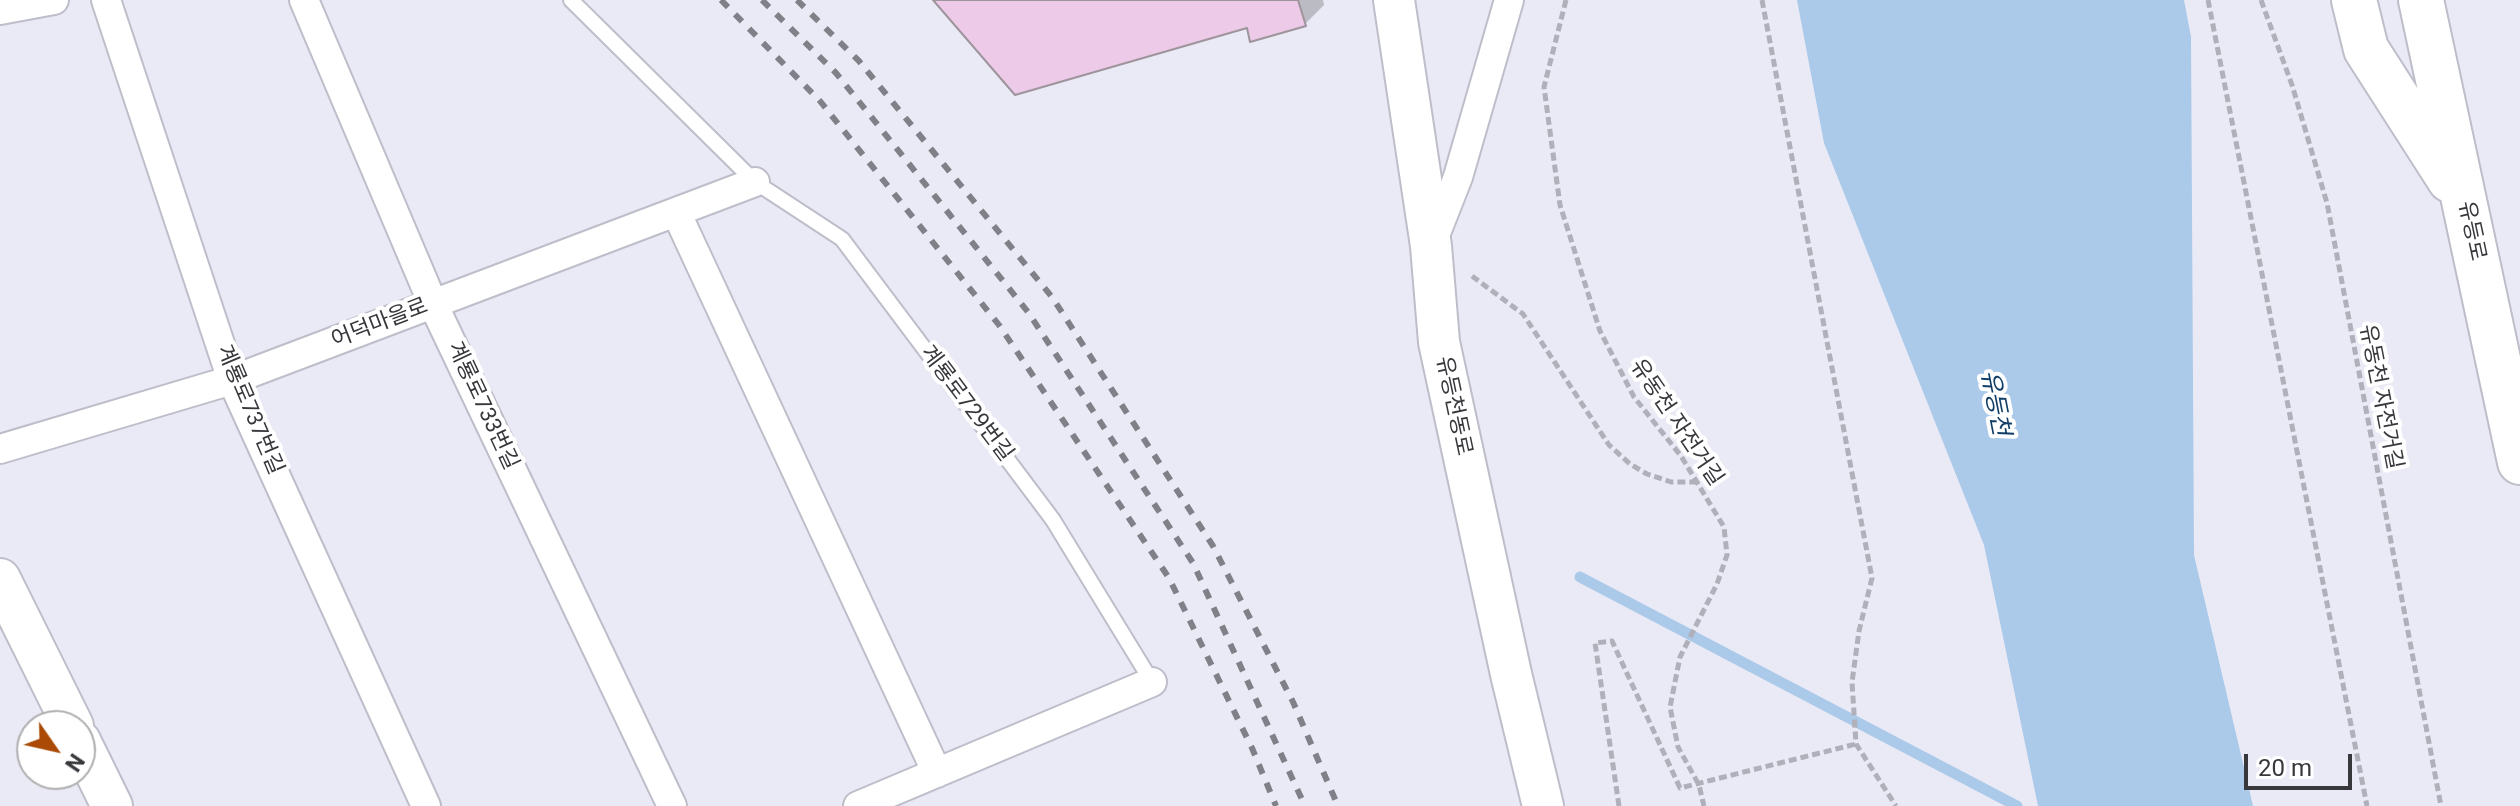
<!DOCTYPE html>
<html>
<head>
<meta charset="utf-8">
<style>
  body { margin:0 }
  #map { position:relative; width:2520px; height:806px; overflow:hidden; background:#eaeaf6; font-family:Roboto,sans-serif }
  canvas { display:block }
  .north { position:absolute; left:16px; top:710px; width:80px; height:80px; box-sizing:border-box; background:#fff; border:2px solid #afafb1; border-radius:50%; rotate:124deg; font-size:22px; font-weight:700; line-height:32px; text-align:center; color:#37373c }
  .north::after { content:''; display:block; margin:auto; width:28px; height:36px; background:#aa4a04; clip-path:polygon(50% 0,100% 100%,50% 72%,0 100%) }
  .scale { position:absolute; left:2244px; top:754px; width:108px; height:36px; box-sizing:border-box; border:4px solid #37373c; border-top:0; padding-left:10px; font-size:24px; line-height:28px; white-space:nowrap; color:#37373c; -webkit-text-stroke:6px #fff; paint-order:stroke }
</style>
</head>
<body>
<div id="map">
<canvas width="2520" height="806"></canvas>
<div class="north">N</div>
<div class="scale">20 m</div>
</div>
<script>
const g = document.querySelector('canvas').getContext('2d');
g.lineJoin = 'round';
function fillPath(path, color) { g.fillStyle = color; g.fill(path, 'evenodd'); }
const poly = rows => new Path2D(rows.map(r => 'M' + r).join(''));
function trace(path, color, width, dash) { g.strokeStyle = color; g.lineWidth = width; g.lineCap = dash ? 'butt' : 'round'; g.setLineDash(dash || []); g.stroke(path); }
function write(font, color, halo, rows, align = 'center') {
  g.font = font + ' Roboto,"Noto Sans KR",sans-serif'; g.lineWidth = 8; g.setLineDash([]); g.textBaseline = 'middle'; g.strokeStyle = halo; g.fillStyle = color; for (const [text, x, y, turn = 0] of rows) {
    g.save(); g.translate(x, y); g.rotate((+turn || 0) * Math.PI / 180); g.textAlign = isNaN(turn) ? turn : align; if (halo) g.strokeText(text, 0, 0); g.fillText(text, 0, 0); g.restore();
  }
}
fillPath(poly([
  [1797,0,2184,0,2191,37,2194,555,2253,806,2038,806,1984,545,1824,143]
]), '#abc9e8');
fillPath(poly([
  [936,0,1323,0,1324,5,1305,24,1248,26]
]), '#0003');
trace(poly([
  [1580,577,2017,806]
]), '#abc9e8', 11);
const building = poly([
  [933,0,1298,0,1306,26,1250,42,1247,28,1015,95,933,0]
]);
fillPath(building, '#edcae7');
trace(building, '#9e949c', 2);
const service = poly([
  [571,0,755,182,842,239,1053,520,1152,682]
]);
const minor = poly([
  [106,0,232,380,426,806],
  [304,0,433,304,672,806],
  [0,10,54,0],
  [676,212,937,773],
  [1432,243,1458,177,1509,0],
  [0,449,232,380,755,182],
  [858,806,1152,682]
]);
const secondary = poly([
  [1394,0,1431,246,1439,342,1511,674,1543,806],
  [0,579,73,726],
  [80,741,112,806]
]);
const primary = poly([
  [2354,0,2366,49,2450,180],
  [2421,0,2520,462]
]);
trace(service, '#bebeca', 18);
trace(minor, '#bebeca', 32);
trace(secondary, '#bebeca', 44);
trace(primary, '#bebeca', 48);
trace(poly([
  [1566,0,1544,87,1560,205,1600,331,1634,397,1681,456,1724,527,1727,555,1717,584,1680,657,1670,707,1678,747,1699,785,1704,806],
  [1762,0,1872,578,1859,631,1852,682,1856,744,1896,806],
  [2208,0,2367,806],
  [2261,0,2292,85,2327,203,2441,806],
  [1472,276,1523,314,1609,445,1630,464,1647,474,1671,482,1696,482],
  [1619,806,1595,643,1612,641,1680,788,1856,744]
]), '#b0b0ba', 5, [8, 4]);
trace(service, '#fff', 14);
trace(minor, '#fff', 28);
trace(secondary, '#fff', 40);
trace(primary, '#fff', 44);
trace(poly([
  [721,0,820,101,999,325,1169,578,1252,748,1276,806],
  [762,0,836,73,1028,312,1193,563,1305,806],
  [797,0,859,61,1052,297,1213,546,1293,702,1338,806]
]), '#808088', 6, [10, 10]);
write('22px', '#37373c', '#fff', [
  ["유등로",2471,231,78],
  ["어덕마을로",380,324,-21],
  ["유동천 자전거길",2380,397,79],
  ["계룡로729번길",966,404,53],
  ["계룡로733번길",482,406,65],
  ["유등천동로",1453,406,78],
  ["계룡로737번길",249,410,67],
  ["유동천 자전거길",1676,423,56]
]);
write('italic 24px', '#103d65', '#fff', [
  ["유등천",1994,403,79]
]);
</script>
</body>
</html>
